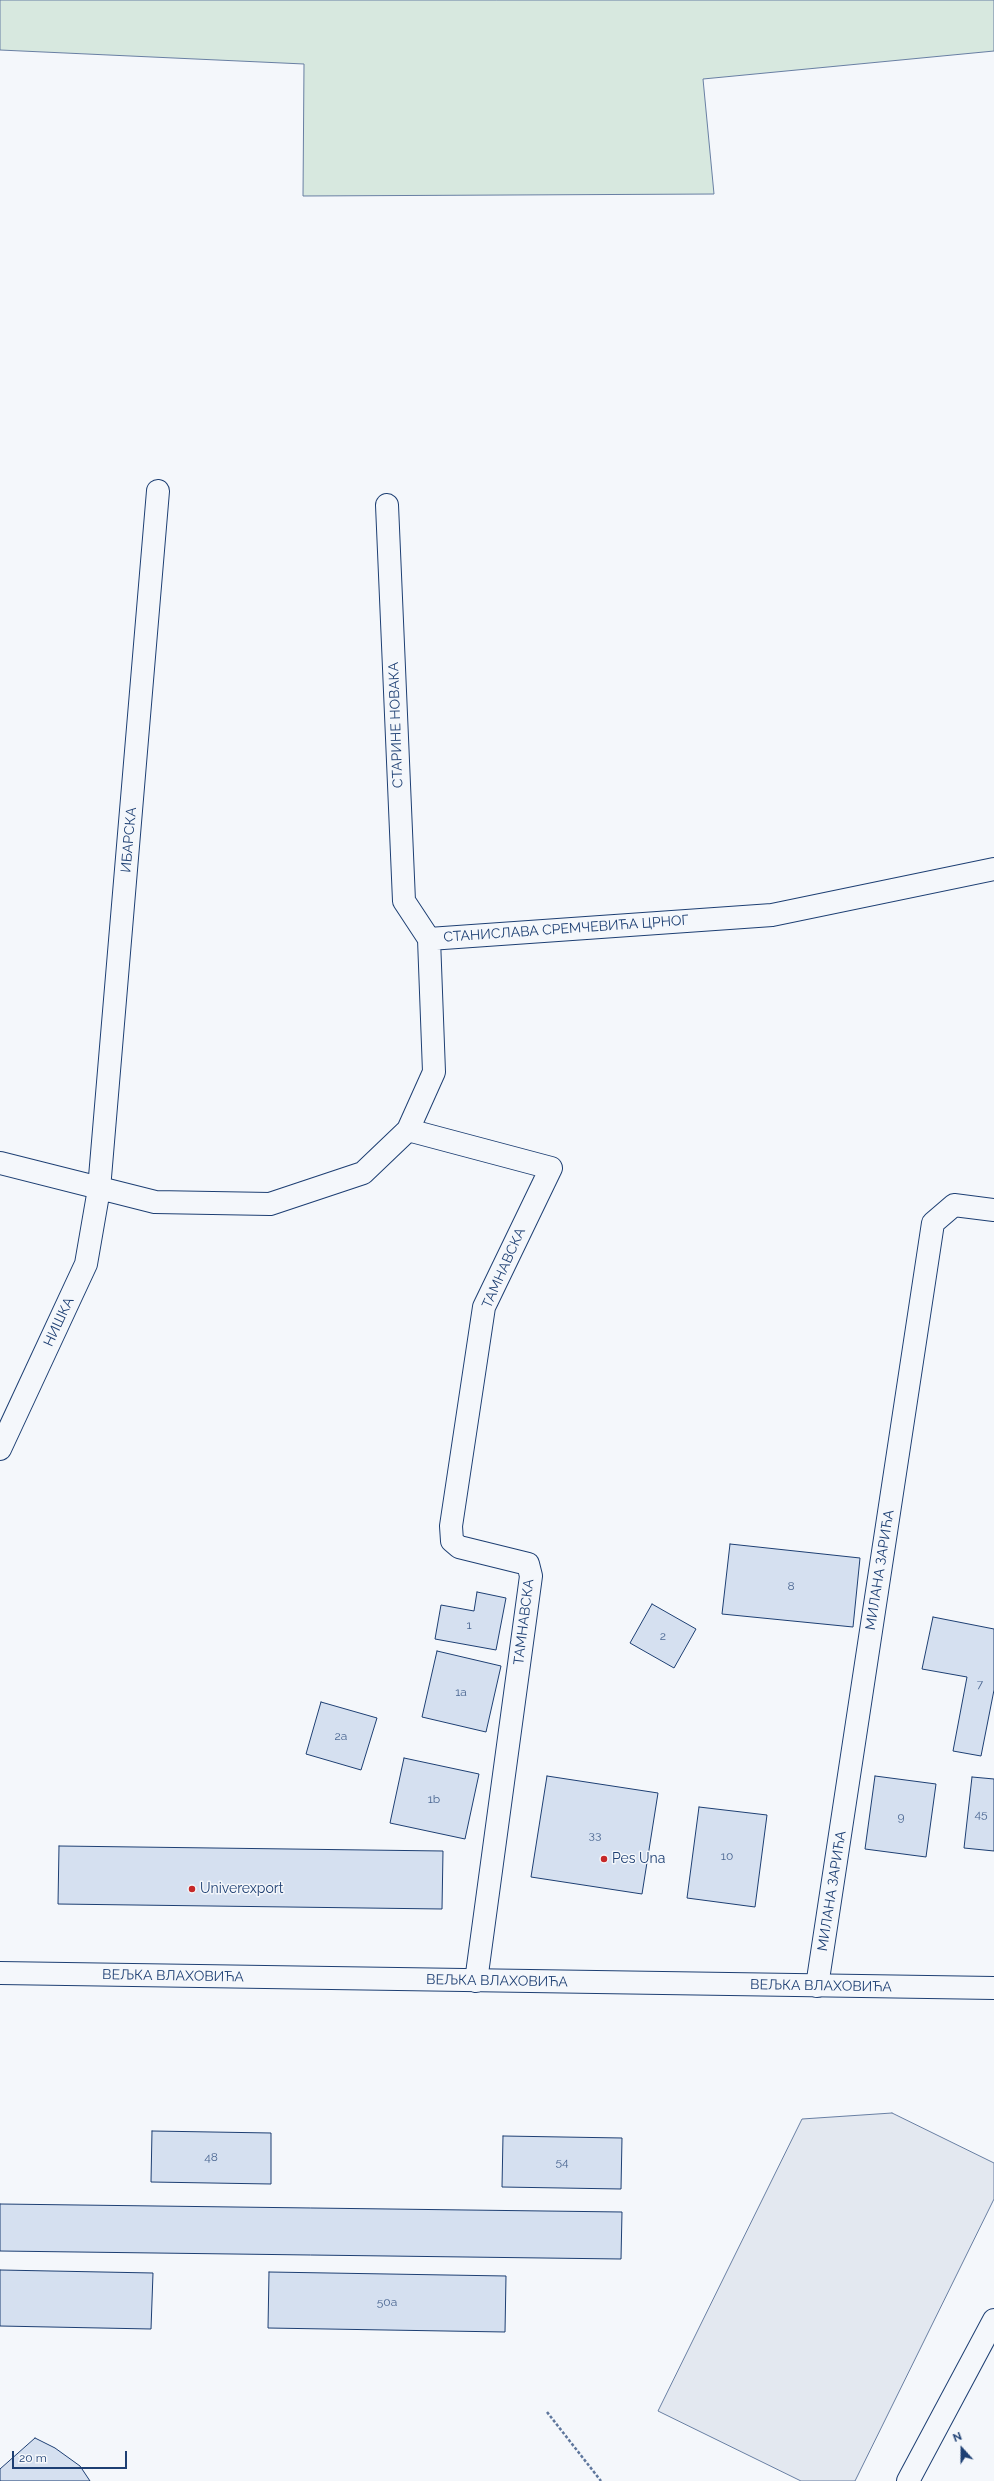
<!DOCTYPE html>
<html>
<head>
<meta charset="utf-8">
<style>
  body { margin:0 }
  #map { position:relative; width:994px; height:2481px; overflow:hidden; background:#f4f7fb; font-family:Raleway,sans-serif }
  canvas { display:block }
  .north { position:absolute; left:942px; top:2429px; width:40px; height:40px; -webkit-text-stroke:3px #f4f7fb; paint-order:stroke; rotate:339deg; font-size:11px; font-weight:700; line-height:16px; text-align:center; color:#1d3f73 }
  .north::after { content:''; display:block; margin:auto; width:14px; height:18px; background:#1d3f73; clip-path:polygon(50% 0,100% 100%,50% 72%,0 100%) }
  .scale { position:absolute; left:12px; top:2451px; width:115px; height:18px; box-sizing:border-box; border:2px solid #1d3f73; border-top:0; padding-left:5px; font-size:12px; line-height:14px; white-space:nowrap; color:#1d3f73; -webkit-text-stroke:3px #f4f7fb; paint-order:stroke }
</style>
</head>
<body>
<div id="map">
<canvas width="994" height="2481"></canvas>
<div class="north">N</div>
<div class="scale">20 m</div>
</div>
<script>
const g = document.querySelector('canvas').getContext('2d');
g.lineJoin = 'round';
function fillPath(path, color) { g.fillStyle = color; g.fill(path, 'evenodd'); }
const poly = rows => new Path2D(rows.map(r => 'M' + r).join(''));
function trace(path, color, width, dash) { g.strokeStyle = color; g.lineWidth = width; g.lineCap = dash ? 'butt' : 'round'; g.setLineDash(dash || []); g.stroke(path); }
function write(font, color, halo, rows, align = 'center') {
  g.font = font + ' Raleway,sans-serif'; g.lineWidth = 3; g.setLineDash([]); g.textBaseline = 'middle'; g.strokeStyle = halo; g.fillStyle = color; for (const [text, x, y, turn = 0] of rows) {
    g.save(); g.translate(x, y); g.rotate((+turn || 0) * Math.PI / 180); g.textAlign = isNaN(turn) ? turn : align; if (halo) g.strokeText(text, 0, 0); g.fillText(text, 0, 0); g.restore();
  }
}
const green = poly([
  [0,0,994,0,994,51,703,79,714,194,303,196,304,64,0,50,0,0]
]);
fillPath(green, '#d7e8df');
trace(green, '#687fa3', 1);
const parking = poly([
  [892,2113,994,2163,994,2199,855,2481,801,2481,658,2411,802,2119,892,2113]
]);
fillPath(parking, '#e3e8f0');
trace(parking, '#687fa3', 1);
const building = poly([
  [730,1544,860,1558,853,1627,722,1614,730,1544],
  [477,1592,506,1598,496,1650,435,1639,441,1605,474,1611,477,1592],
  [652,1604,696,1629,674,1668,630,1643,652,1604],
  [933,1617,994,1629,994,1690,981,1756,953,1751,967,1677,922,1669,933,1617],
  [437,1651,501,1666,486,1732,422,1717,437,1651],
  [321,1702,377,1718,361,1770,306,1754,321,1702],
  [404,1758,479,1774,465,1839,390,1823,404,1758],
  [547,1776,658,1793,642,1894,531,1877,547,1776],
  [875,1776,936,1784,926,1857,865,1849,875,1776],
  [972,1777,994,1779,994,1851,964,1848,972,1777],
  [699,1807,767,1815,755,1907,687,1898,699,1807],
  [59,1846,443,1851,442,1909,58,1904,59,1846],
  [152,2131,271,2133,271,2184,151,2182,152,2131],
  [503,2136,622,2138,621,2189,502,2187,503,2136],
  [0,2204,622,2212,621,2259,0,2251,0,2204],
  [0,2270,153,2273,151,2329,0,2326,0,2270],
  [269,2272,506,2276,505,2332,268,2328,269,2272],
  [35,2438,55,2448,80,2466,90,2481,0,2481,0,2469,35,2438]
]);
fillPath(building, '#d5e0f0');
trace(building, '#1d3f73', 1);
const street = poly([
  [387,505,404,901,429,939],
  [408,1130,551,1168,484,1307,451,1526,452,1541,459,1547,528,1564,531,1576,476,1981],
  [0,1163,155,1202,270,1204,363,1173,408,1130,434,1072,429,939,772,915,994,869],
  [0,1449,86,1264,99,1189,158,491],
  [817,1986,933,1223,954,1205,994,1210],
  [908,2481,994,2320]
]);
const secondary = poly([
  [0,1973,994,1988]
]);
trace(street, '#1d3f73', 24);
trace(secondary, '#1d3f73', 24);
trace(poly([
  [547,2412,601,2481]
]), '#5e769c', 2.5, [3, 2]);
trace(street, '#f4f7fb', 22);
trace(secondary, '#f4f7fb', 22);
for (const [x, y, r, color] of [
  [604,1859,4,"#c62828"],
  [192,1889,4,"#c62828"]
]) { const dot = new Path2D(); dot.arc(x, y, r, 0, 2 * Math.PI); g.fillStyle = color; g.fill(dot); trace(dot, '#f4f7fb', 1.5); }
write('12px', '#4b6792', null, [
  ["8",791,1586],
  ["1",469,1625],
  ["2",663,1636],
  ["7",980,1684],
  ["1a",461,1692],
  ["2a",341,1736],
  ["1b",434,1799],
  ["45",981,1814],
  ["9",901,1817],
  ["33",595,1835],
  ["10",727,1856],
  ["48",211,2157],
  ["54",562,2162],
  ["50a",387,2302]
]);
write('14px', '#1d3f73', '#f4f7fb', [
  ["СТАРИНЕ НОВАКА",396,725,-92],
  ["ИБАРСКА",129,840,-85],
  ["СТАНИСЛАВА СРЕМЧЕВИЋА ЦРНОГ",566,929,-4],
  ["ТАМНАВСКА",504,1268,-66],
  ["НИШКА",59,1322,-65],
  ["МИЛАНА ЗАРИЋА",880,1570,-81],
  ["ТАМНАВСКА",524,1622,-83],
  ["МИЛАНА ЗАРИЋА",832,1891,-81],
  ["ВЕЉКА ВЛАХОВИЋА",173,1976,1],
  ["ВЕЉКА ВЛАХОВИЋА",497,1981,1],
  ["ВЕЉКА ВЛАХОВИЋА",821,1986,1]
]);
write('14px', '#1d3f73', '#f4f7fb', [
  ["Pes Una",612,1859],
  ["Univerexport",200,1889]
], 'left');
</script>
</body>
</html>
